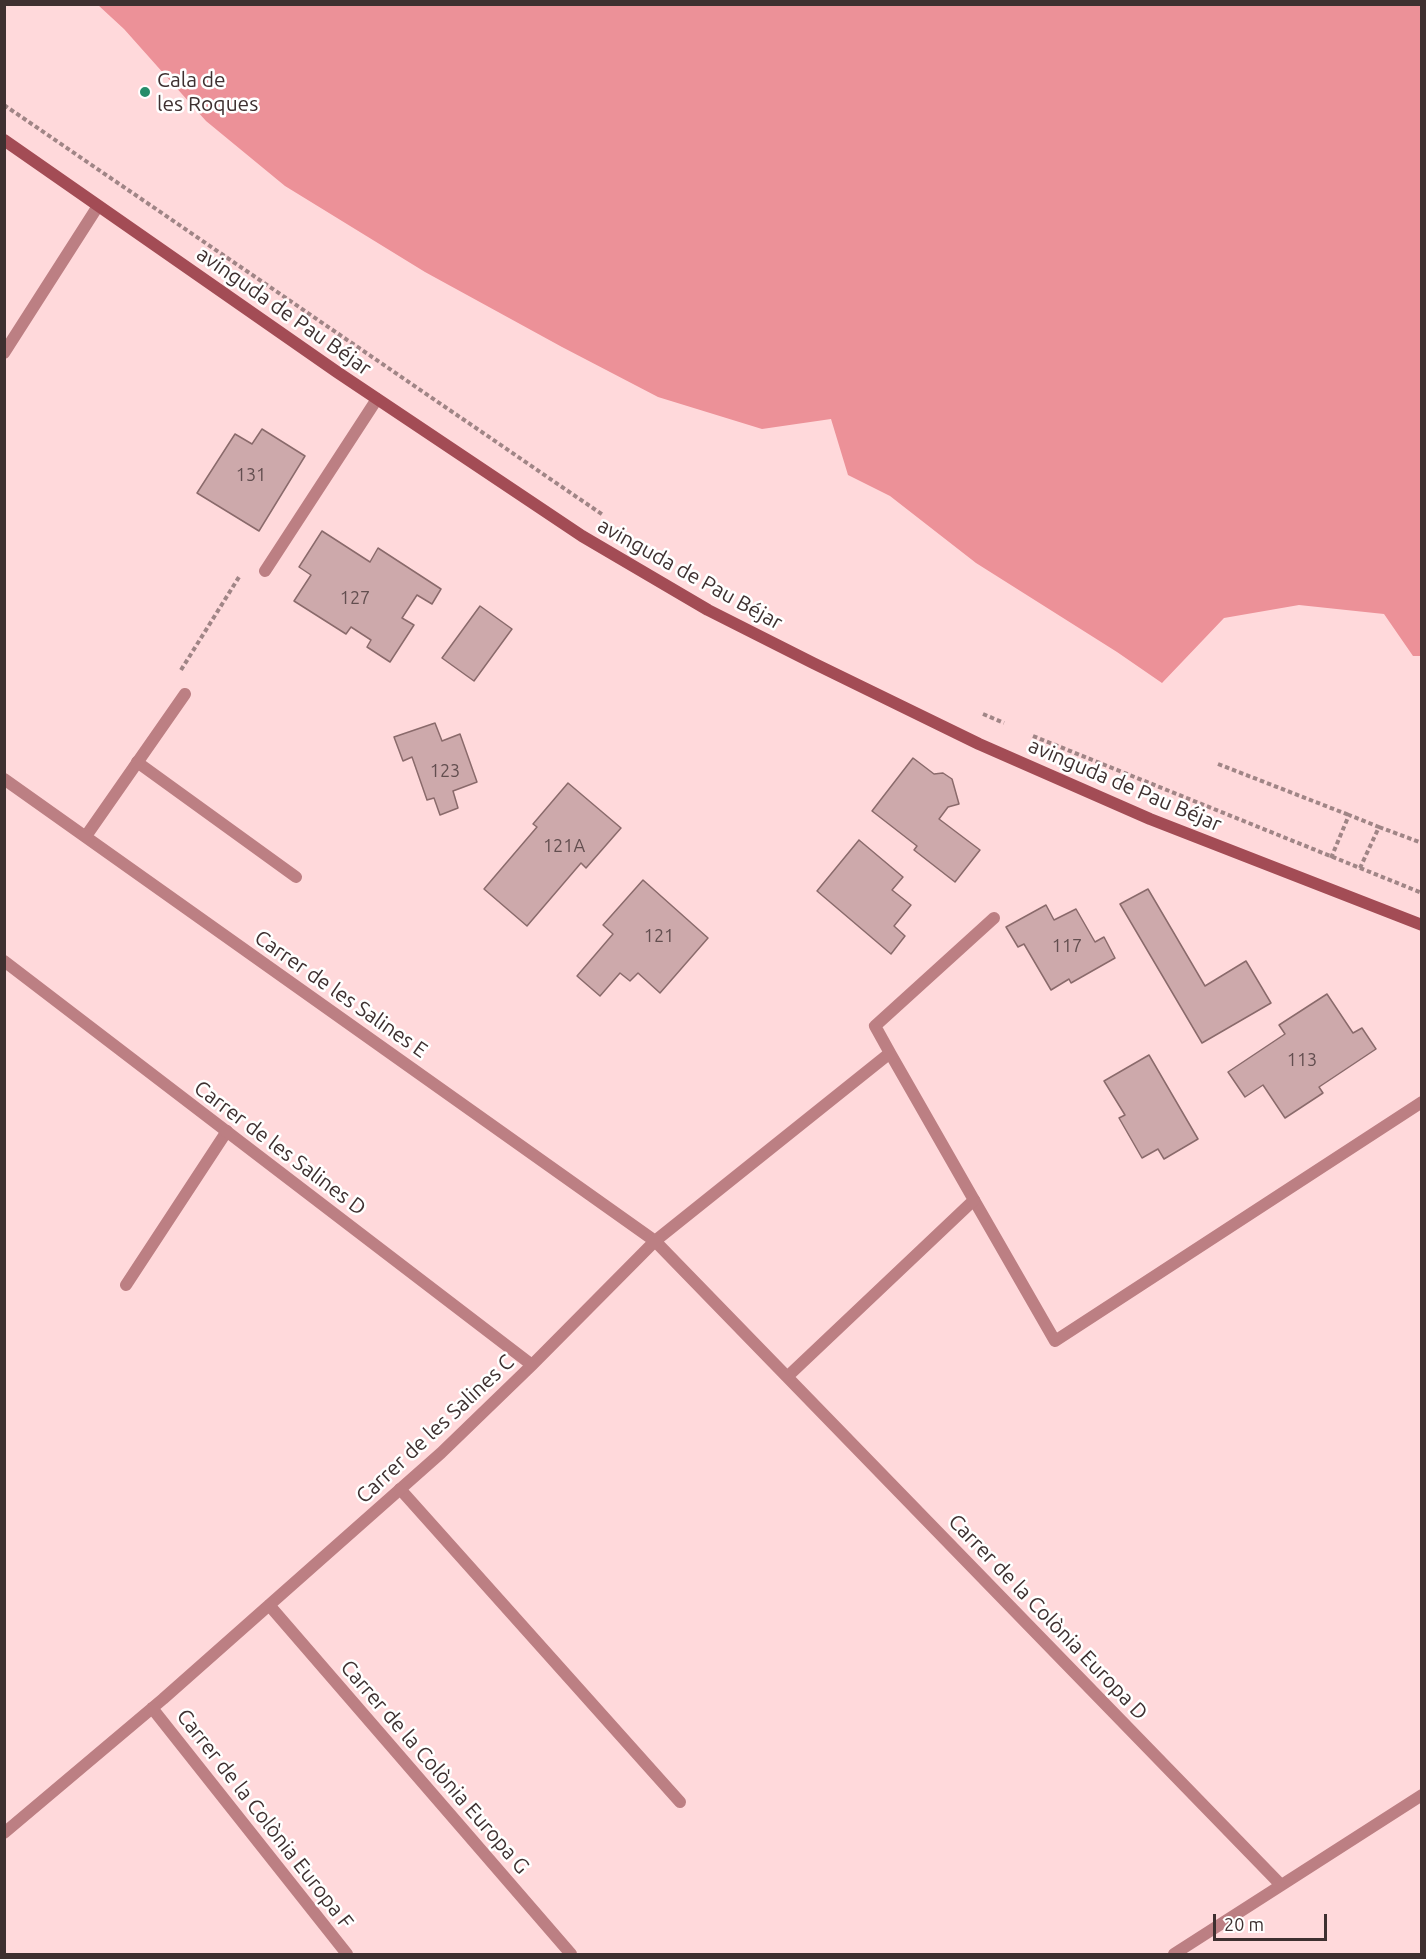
<!DOCTYPE html>
<html>
<head>
<meta charset="utf-8">
<style>
  body { margin:0 }
  #map { position:relative; width:1426px; height:1959px; overflow:hidden; background:#ffd9db; font-family:Ubuntu,sans-serif }
  canvas { display:block }
  .frame { position:absolute; inset:0; border:6px solid #3e3030; pointer-events:none }
  .scale { position:absolute; left:1213px; top:1914px; width:114px; height:27px; box-sizing:border-box; border:3px solid #3e3030; border-top:0; padding-left:8px; font-size:18px; line-height:21px; white-space:nowrap; color:#3e3030; -webkit-text-stroke:4px #fff; paint-order:stroke }
</style>
</head>
<body>
<div id="map">
<canvas width="1426" height="1959"></canvas>
<div class="frame"></div>
<div class="scale">20 m</div>
</div>
<script>
const g = document.querySelector('canvas').getContext('2d');
g.lineJoin = 'round';
function fillPath(path, color) { g.fillStyle = color; g.fill(path, 'evenodd'); }
const poly = rows => new Path2D(rows.map(r => 'M' + r).join(''));
function trace(path, color, width, dash) { g.strokeStyle = color; g.lineWidth = width; g.lineCap = dash ? 'butt' : 'round'; g.setLineDash(dash || []); g.stroke(path); }
function write(font, color, halo, rows, align = 'center') {
  g.font = font + ' Ubuntu,sans-serif'; g.lineWidth = 5; g.setLineDash([]); g.textBaseline = 'middle'; g.strokeStyle = halo; g.fillStyle = color; for (const [text, x, y, turn = 0] of rows) {
    g.save(); g.translate(x, y); g.rotate((+turn || 0) * Math.PI / 180); g.textAlign = isNaN(turn) ? turn : align; if (halo) g.strokeText(text, 0, 0); g.fillText(text, 0, 0); g.restore();
  }
}
fillPath(poly([
  [98,5,1421,5,1421,656,1413,656,1384,614,1299,605,1224,618,1162,683,1117,652,976,563,890,496,848,475,831,419,762,429,658,397,562,347,425,272,285,186,206,121,124,29]
]), '#ec9198');
const building = poly([
  [262,429,305,456,259,531,197,493,235,434,252,444,262,429],
  [322,531,370,562,378,548,441,589,432,604,417,595,402,618,414,625,390,662,367,647,371,640,351,627,346,634,294,601,311,575,299,567,322,531],
  [480,606,512,629,474,681,442,658,480,606],
  [435,723,442,741,460,734,477,782,453,791,458,808,440,815,434,798,427,800,412,757,403,761,394,737,435,723],
  [913,758,934,774,943,773,952,779,959,804,948,807,939,819,980,850,955,882,914,850,917,846,872,811,913,758],
  [568,783,621,828,586,868,581,863,527,926,484,889,537,827,533,824,568,783],
  [859,840,903,877,892,890,911,905,894,926,905,936,891,954,817,891,859,840],
  [643,880,708,938,660,993,638,973,630,981,620,973,600,996,577,976,613,934,603,925,643,880],
  [1148,889,1205,986,1246,961,1271,1003,1202,1043,1120,904,1148,889],
  [1046,905,1054,920,1076,909,1095,942,1104,937,1115,958,1071,983,1069,979,1051,990,1024,944,1018,947,1006,927,1046,905],
  [1327,994,1353,1033,1362,1028,1376,1049,1319,1087,1323,1093,1285,1118,1263,1085,1245,1097,1228,1072,1285,1034,1279,1025,1327,994],
  [1149,1055,1198,1139,1164,1159,1158,1149,1142,1158,1119,1118,1125,1115,1104,1081,1149,1055]
]);
fillPath(building, '#cda9ab');
trace(building, '#8a6a6b', 1.5);
trace(poly([
  [4,105,603,515],
  [181,670,239,577],
  [983,714,1004,723],
  [1033,736,1422,893],
  [1218,764,1349,815],
  [1379,827,1422,843],
  [1331,858,1349,815,1379,827,1360,868]
]), '#a08586', 4, [4.5, 3]);
trace(poly([
  [265,571,377,399],
  [137,762,296,877],
  [974,1200,1055,1341,1422,1102],
  [126,1285,227,1131],
  [400,1489,680,1802]
]), '#bc7f83', 12);
trace(poly([
  [4,353,98,206],
  [4,779,655,1241,1281,1885],
  [86,836,185,694],
  [4,961,532,1365],
  [787,1377,974,1200,890,1053],
  [269,1605,571,1954],
  [152,1708,347,1954],
  [4,1833,163,1699,441,1453,532,1365,655,1241,890,1053,875,1026,994,918],
  [1174,1954,1422,1795]
]), '#bc7f83', 12);
trace(poly([
  [4,140,337,372,582,536,708,610,813,663,979,744,1150,819,1422,925]
]), '#a34c55', 12);
for (const [x, y, r, color] of [
  [145,92,6,"#268d6a"]
]) { const dot = new Path2D(); dot.arc(x, y, r, 0, 2 * Math.PI); g.fillStyle = color; g.fill(dot); trace(dot, '#fff', 2); }
write('18px', '#624e4f', null, [
  ["131",251,475],
  ["127",355,598],
  ["123",445,771],
  ["121A",564,846],
  ["121",659,936],
  ["117",1067,946],
  ["113",1302,1060]
]);
write('21px', '#3e3030', '#fff', [
  ["Cala de",157,80],
  ["les Roques",157,104]
], 'left');
write('21px', '#3e3030', '#fff', [
  ["avinguda de Pau Béjar",284,311,35],
  ["avinguda de Pau Béjar",690,574,29],
  ["avinguda de Pau Béjar",1125,785,23],
  ["Carrer de les Salines E",341,994,35],
  ["Carrer de les Salines D",280,1148,37],
  ["Carrer de les Salines C",435,1429,-43],
  ["Carrer de la Colònia Europa D",1048,1617,46],
  ["Carrer de la Colònia Europa G",435,1767,49],
  ["Carrer de la Colònia Europa F",265,1819,52]
]);
</script>
</body>
</html>
